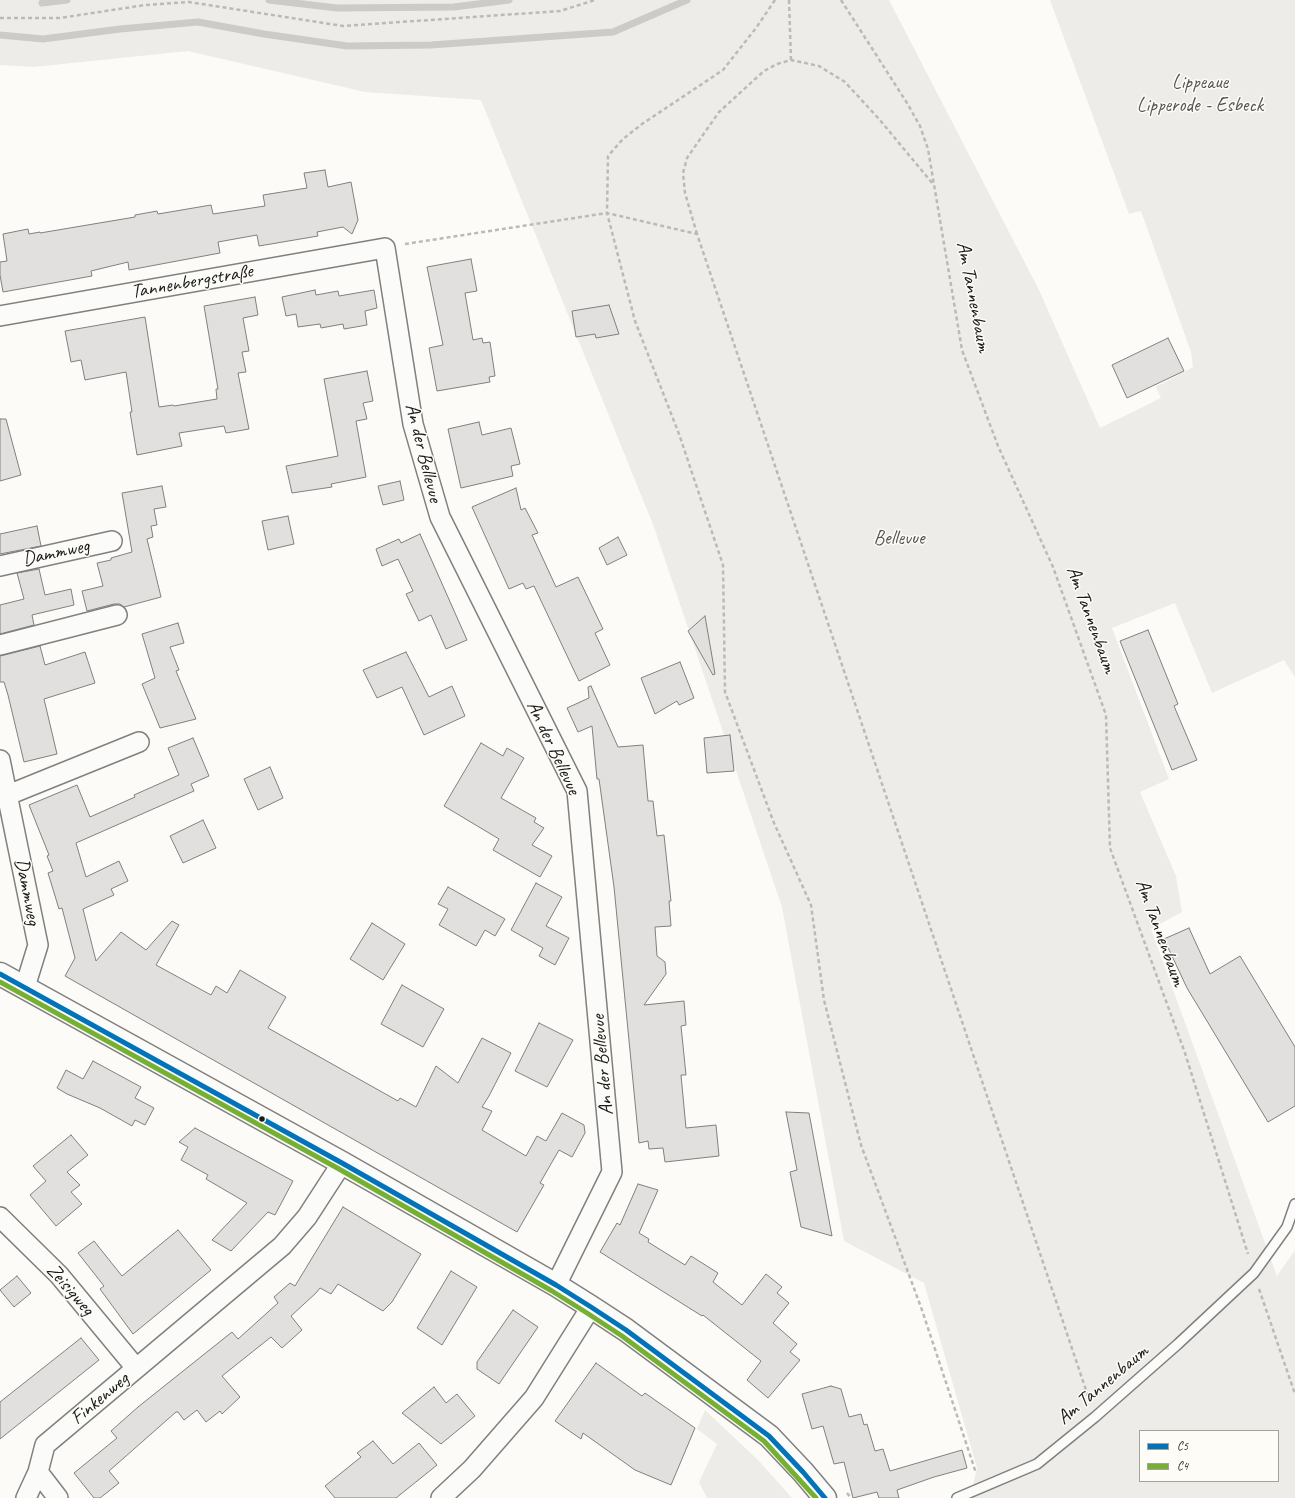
<!DOCTYPE html>
<html>
<head>
<meta charset="utf-8">
<style>
  body { margin:0 }
  #map { position:relative; width:1295px; height:1498px; overflow:hidden; background:#fcfbf8; font-family:Caveat,sans-serif }
  canvas { display:block }
  .legend { position:absolute; left:1139px; top:1430px; width:140px; height:52px; box-sizing:border-box; background:#fdfcf7; border:1px solid #a3a29f; margin:0; padding:5px 7px; list-style:none; font-size:12px; color:#1c1c1c }
  .legend li { display:flex; align-items:center; gap:8px; height:20px }
  .legend b { width:20px; border:1px solid #a3a29f }
</style>
</head>
<body>
<div id="map">
<canvas width="1295" height="1498"></canvas>
<ul class="legend">
<li><b style="height:5px;background:#0073bb"></b>C5</li>
<li><b style="height:5px;background:#76b032"></b>C4</li>
</ul>
</div>
<script>
const g = document.querySelector('canvas').getContext('2d');
g.lineJoin = 'round';
function fillPath(path, color) { g.fillStyle = color; g.fill(path, 'evenodd'); }
const poly = rows => new Path2D(rows.map(r => 'M' + r).join(''));
function trace(path, color, width, dash) { g.strokeStyle = color; g.lineWidth = width; g.lineCap = dash ? 'butt' : 'round'; g.setLineDash(dash || []); g.stroke(path); }
function write(font, color, halo, rows, align = 'center') {
  g.font = font + ' Caveat,sans-serif'; g.lineWidth = 3; g.setLineDash([]); g.textBaseline = 'middle'; g.strokeStyle = halo; g.fillStyle = color; for (const [text, x, y, turn = 0] of rows) {
    g.save(); g.translate(x, y); g.rotate((+turn || 0) * Math.PI / 180); g.textAlign = isNaN(turn) ? turn : align; if (halo) g.strokeText(text, 0, 0); g.fillText(text, 0, 0); g.restore();
  }
}
fillPath(poly([
  [0,0,889,0,1039,290,1100,428,1161,398,1156,387,1193,367,1191,352,1141,211,1129,214,1050,0,1295,0,1295,677,1284,660,1212,693,1175,603,1112,628,1169,779,1140,792,1176,876,1182,912,1151,929,1277,1276,1295,1250,1295,1498,970,1498,977,1468,924,1283,844,1241,782,907,654,527,481,100,365,92,188,51,34,67,0,65],
  [1140,1431,1278,1431,1278,1481,1140,1481],
  [705,1410,758,1460,792,1498,707,1498,699,1482,717,1444,697,1429]
]), '#edece8');
trace(poly([
  [269,0,337,8,454,7,509,0],
  [42,3,67,0],
  [0,35,43,39,120,29,198,22,264,34,347,46,431,45,613,32,687,0]
]), '#cccbc7', 7);
const building = poly([
  [325,170,328,187,351,182,358,220,352,234,343,227,317,232,318,236,259,246,257,235,218,242,220,253,129,270,128,262,91,271,92,276,3,292,0,275,0,262,7,261,3,234,28,229,29,234,40,232,40,233,135,217,135,215,157,211,158,214,211,205,213,214,265,206,263,195,307,188,304,173,325,170],
  [471,259,477,291,465,293,473,340,482,338,483,343,490,342,495,376,489,377,490,382,437,391,429,348,443,345,427,267,471,259],
  [315,290,316,295,338,291,339,296,374,290,377,308,365,311,367,325,344,329,343,324,321,328,320,324,298,327,296,314,286,316,282,297,315,290],
  [255,297,258,315,243,318,249,351,242,352,246,372,238,373,249,429,226,433,224,426,179,433,182,446,137,455,130,412,132,412,126,372,85,380,81,360,71,362,65,331,145,317,159,407,173,405,174,406,217,399,216,389,218,389,204,306,255,297],
  [609,305,619,334,596,338,595,334,576,337,572,311,609,305],
  [1168,338,1184,371,1127,398,1112,365,1168,338],
  [367,371,373,401,363,403,367,419,356,421,366,477,331,484,332,487,292,493,286,466,338,456,324,379,367,371],
  [0,419,6,419,21,475,0,481,0,419],
  [479,422,482,435,511,428,520,464,511,466,513,476,461,488,448,429,479,422],
  [400,481,404,500,383,505,378,486,400,481],
  [162,486,166,507,154,509,157,525,151,526,153,537,147,539,161,597,124,607,120,604,114,604,87,611,82,591,103,586,97,563,111,560,111,558,132,552,122,493,162,486],
  [516,488,521,510,525,508,538,533,532,535,556,587,578,577,603,629,595,633,610,665,579,681,534,586,526,589,523,583,509,589,472,507,516,488],
  [288,516,294,544,268,550,262,521,288,516],
  [37,526,41,546,0,554,0,534,37,526],
  [420,534,467,640,446,649,431,615,419,621,406,594,413,591,398,559,382,566,376,549,399,539,401,543,420,534],
  [618,537,627,555,607,565,599,548,618,537],
  [39,569,45,595,71,589,74,605,32,615,34,625,0,634,0,605,24,599,17,573,39,569],
  [705,616,715,674,713,675,688,631,705,616],
  [178,623,184,643,170,647,179,670,176,671,196,719,160,728,142,684,155,678,142,634,178,623],
  [1148,630,1178,704,1174,706,1197,760,1172,770,1120,641,1148,630],
  [40,646,45,665,85,652,95,683,44,699,57,754,24,762,8,695,4,682,0,682,0,656,40,646],
  [406,652,429,697,452,686,465,716,424,735,402,687,377,698,363,670,406,652],
  [680,662,694,698,679,705,677,701,655,714,641,678,680,662],
  [591,686,618,747,643,745,648,801,653,801,657,836,664,835,671,901,669,901,671,926,655,927,657,956,665,962,666,974,644,1005,684,1001,686,1025,681,1026,686,1075,681,1075,686,1128,716,1125,719,1156,665,1162,663,1148,649,1149,648,1141,639,1143,614,887,599,779,597,779,592,726,578,732,567,708,589,698,588,687,591,686],
  [730,735,734,771,707,773,704,738,730,735],
  [193,738,209,776,191,784,194,791,76,843,86,877,119,861,128,881,111,889,114,895,83,909,96,961,121,932,146,950,172,921,179,925,156,965,211,995,216,986,227,993,240,970,286,997,268,1028,398,1101,400,1098,416,1107,436,1066,458,1083,482,1038,511,1053,489,1096,482,1107,492,1111,482,1130,526,1156,537,1136,546,1141,562,1113,584,1125,585,1133,572,1157,559,1150,540,1183,544,1185,517,1232,65,976,75,958,62,908,59,909,48,873,53,871,47,856,49,855,29,805,77,785,90,817,135,797,134,795,179,775,168,748,193,738],
  [481,743,503,756,507,748,524,758,501,798,536,818,534,822,544,828,532,845,552,856,540,877,493,850,499,839,444,806,481,743],
  [270,767,283,798,258,810,244,779,270,767],
  [203,820,216,848,183,863,170,836,203,820],
  [536,883,562,897,546,926,569,938,555,965,539,956,543,948,511,930,536,883],
  [448,887,505,919,495,936,485,930,476,946,439,925,448,909,438,904,448,887],
  [372,923,405,944,383,980,350,959,372,923],
  [1189,928,1210,974,1240,956,1295,1047,1295,1106,1268,1122,1187,988,1164,939,1189,928],
  [402,985,444,1009,423,1047,381,1024,402,985],
  [539,1023,573,1040,547,1087,515,1071,539,1023],
  [93,1061,141,1087,135,1098,154,1108,145,1125,135,1120,132,1126,100,1108,67,1094,57,1088,66,1070,83,1079,93,1061],
  [786,1112,809,1113,832,1236,801,1227,790,1172,797,1170,786,1112],
  [195,1128,293,1181,275,1215,268,1212,231,1251,212,1240,247,1203,206,1179,208,1175,181,1160,188,1147,179,1142,195,1128],
  [71,1135,88,1155,67,1172,80,1185,71,1192,82,1204,56,1226,30,1195,46,1181,33,1166,71,1135],
  [638,1184,658,1190,639,1233,649,1239,648,1242,685,1265,691,1256,718,1273,713,1282,742,1305,766,1274,782,1287,777,1293,789,1303,773,1323,797,1344,790,1352,800,1360,768,1398,747,1380,761,1361,703,1315,702,1316,600,1252,617,1223,620,1225,638,1184],
  [343,1207,421,1254,392,1302,383,1311,338,1284,331,1294,320,1288,316,1293,291,1316,302,1330,282,1348,271,1337,222,1376,240,1397,222,1414,220,1411,206,1422,197,1410,184,1420,178,1412,176,1412,109,1471,119,1483,100,1498,94,1498,74,1473,117,1438,111,1431,138,1407,232,1332,238,1339,278,1303,274,1297,290,1283,295,1286,343,1207],
  [178,1230,211,1270,133,1334,100,1289,104,1286,78,1253,94,1241,122,1276,178,1230],
  [451,1271,477,1287,442,1345,417,1328,451,1271],
  [17,1276,31,1293,14,1307,0,1290,17,1276],
  [513,1310,538,1327,499,1384,477,1369,477,1362,513,1310],
  [81,1338,99,1360,0,1439,0,1402,81,1338],
  [596,1363,642,1396,645,1393,695,1428,671,1485,635,1470,583,1433,581,1439,555,1421,596,1363],
  [831,1386,841,1389,849,1417,861,1414,864,1425,867,1424,875,1451,883,1449,890,1471,962,1450,967,1468,934,1477,897,1490,899,1498,879,1498,877,1492,853,1498,844,1462,834,1464,823,1426,812,1429,802,1394,831,1386],
  [434,1387,446,1403,457,1394,475,1416,441,1444,402,1413,434,1387],
  [373,1441,393,1464,419,1443,437,1465,396,1498,335,1498,325,1486,361,1457,357,1453,373,1441]
]);
fillPath(building, '#e1e0de');
trace(building, '#81807f', 1);
const lane = poly([
  [957,1498,1037,1464,1095,1417,1178,1344,1254,1273,1287,1227,1295,1204]
]);
const street = poly([
  [0,316,385,248,413,424,440,517,577,791,612,1172,556,1285],
  [0,566,112,541],
  [0,645,117,615],
  [0,760,38,945,25,987],
  [8,795,139,742],
  [0,1217,59,1275,136,1368],
  [38,1472,58,1498],
  [26,1498,38,1472,45,1445,282,1246,307,1217,342,1163],
  [441,1498,472,1469,534,1398,591,1307]
]);
const secondary = poly([
  [0,974,342,1163,556,1285,591,1307,626,1330,769,1436,803,1472,825,1498]
]);
trace(lane, '#81807f', 12);
trace(street, '#81807f', 22);
trace(secondary, '#81807f', 25);
trace(poly([
  [775,0,756,28,723,70,642,124,623,139,608,156,607,213,635,321,679,434,723,565,725,692,774,823,811,905,824,1000,861,1145,922,1310,976,1473],
  [789,0,791,60],
  [841,0,907,103,920,126,928,149,962,350,998,446,1053,567,1106,715,1110,848,1185,1053,1248,1254],
  [0,18,60,18,145,5,189,2,343,26,560,11,595,0],
  [697,234,685,193,683,173,687,158,719,112,764,71,777,64,791,60,819,66,845,82,879,119,933,184],
  [405,244,607,213,697,234,1090,1402],
  [1259,1289,1295,1394],
  [847,1493,851,1498]
]), '#bbbab8', 2.5, [4, 3]);
trace(lane, '#fbfbf9', 9);
trace(street, '#fbfbf9', 19);
trace(secondary, '#fbfbf9', 22);
trace(poly([
  [0,974,342,1163,556,1285,591,1307,626,1330,769,1436,803,1472,825,1498]
]), '#0073bb', 5);
trace(poly([
  [0,982,339,1169,552,1291,587,1313,622,1336,764,1441,816,1498]
]), '#76b032', 5);
for (const [x, y, r, color] of [
  [262,1119,3.5,"#1c1c1c"]
]) { const dot = new Path2D(); dot.arc(x, y, r, 0, 2 * Math.PI); g.fillStyle = color; g.fill(dot); trace(dot, '#fdfcf7', 1.5); }
write('20px', '#575655', '#fdfcf7', [
  ["Lippeaue",1200,83],
  ["Lipperode - Esbeck",1200,106],
  ["Bellevue",899,539]
]);
write('20px', '#1c1c1c', '#fdfcf7', [
  ["Tannenbergstraße",192,282,-10],
  ["Am Tannenbaum",973,297,79],
  ["An der Bellevue",423,453,76],
  ["Dammweg",56,553,-12],
  ["Am Tannenbaum",1091,620,70],
  ["An der Bellevue",553,748,65],
  ["Dammweg",27,892,79],
  ["Am Tannenbaum",1160,933,70],
  ["An der Bellevue",603,1065,-95],
  ["Zeisigweg",70,1290,49],
  ["Am Tannenbaum",1103,1385,-40],
  ["Finkenweg",100,1399,-40]
]);
</script>
</body>
</html>
